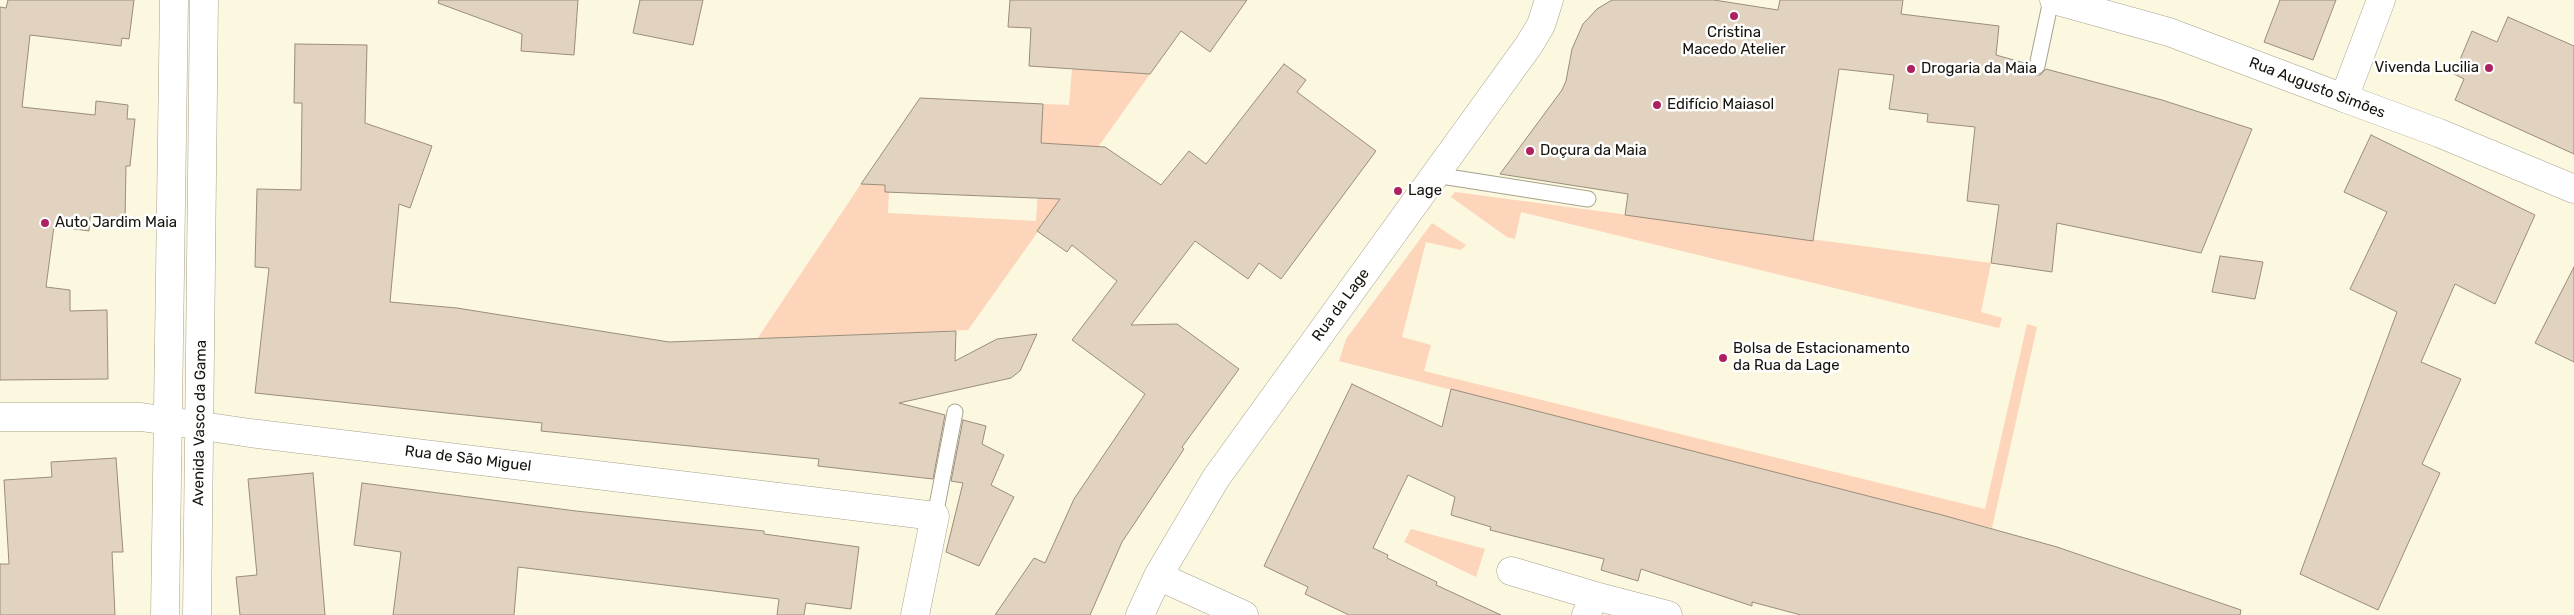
<!DOCTYPE html>
<html>
<head>
<meta charset="utf-8">
<style>
  body { margin:0 }
  canvas { display:block; background:#fcf7df }
</style>
</head>
<body>
<canvas width="2574" height="615"></canvas>
<script>
const g = document.querySelector('canvas').getContext('2d');
g.lineJoin = 'round';
function fillPath(path, color) { g.fillStyle = color; g.fill(path, 'evenodd'); }
const poly = rows => new Path2D(rows.map(r => 'M' + r).join(''));
function trace(path, color, width, dash) { g.strokeStyle = color; g.lineWidth = width; g.lineCap = dash ? 'butt' : 'round'; g.setLineDash(dash || []); g.stroke(path); }
function write(font, color, halo, rows, align = 'center') {
  g.font = font + ' Rubik,sans-serif'; g.lineWidth = 5; g.setLineDash([]); g.textBaseline = 'middle'; g.strokeStyle = halo; g.fillStyle = color; for (const [text, x, y, turn = 0] of rows) {
    g.save(); g.translate(x, y); g.rotate((+turn || 0) * Math.PI / 180); g.textAlign = isNaN(turn) ? turn : align; if (halo) g.strokeText(text, 0, 0); g.fillText(text, 0, 0); g.restore();
  }
}
fillPath(poly([
  [1072,69,1150,74,968,330,757,339,861,184,885,185,885,192,889,192,888,213,1036,221,1043,104,1069,105],
  [1455,192,1991,263,1981,312,2002,318,1999,328,1521,212,1515,239,1507,237,1451,197],
  [1432,223,1466,245,1461,250,1426,242,1402,337,1431,345,1424,371,1985,509,2027,324,2037,327,1992,528,1339,361,1346,339],
  [1411,529,1485,549,1476,577,1404,542]
]), '#fcd5ba');
const building = poly([
  [8,0,134,0,129,39,122,38,121,46,30,35,22,107,95,115,96,101,128,105,127,119,135,119,130,166,126,166,125,220,90,217,89,231,54,226,46,287,70,290,70,311,107,310,108,379,0,380,0,7,6,8,8,0],
  [439,0,578,0,574,55,521,51,522,34,438,3,439,0],
  [640,0,703,0,693,45,633,33,640,0],
  [1010,0,1247,0,1210,52,1181,31,1150,74,1029,66,1031,28,1008,27,1010,0],
  [1612,0,1714,0,1778,10,1780,0,1903,0,1901,14,1999,26,1996,55,2028,64,2028,69,2035,75,2040,75,2046,69,2162,100,2252,129,2201,253,2057,223,2052,272,1991,263,1999,205,1967,201,1975,127,1927,122,1928,114,1889,109,1894,75,1839,69,1813,241,1625,215,1628,194,1500,174,1562,90,1566,81,1572,49,1583,24,1597,9,1612,0],
  [2280,0,2336,0,2313,60,2264,42,2280,0],
  [2508,17,2574,46,2574,154,2455,100,2464,79,2454,74,2472,31,2497,42,2508,17],
  [295,44,367,45,365,123,432,146,410,208,399,204,390,302,457,308,669,342,956,331,955,361,997,339,1037,334,1020,371,1011,378,899,403,945,415,933,479,818,466,819,459,541,431,542,423,255,393,269,268,255,267,257,189,301,190,302,103,294,103,295,44],
  [1284,64,1306,80,1297,92,1376,151,1281,279,1259,263,1248,279,1195,241,1131,325,1177,324,1239,369,1182,447,1184,449,1122,542,1090,615,995,615,1034,558,1045,563,1074,499,1145,394,1072,340,1117,281,1072,245,1067,252,1037,231,1060,199,885,192,885,185,861,184,920,98,1043,104,1041,143,1105,147,1161,185,1189,151,1206,164,1284,64],
  [2371,135,2535,215,2495,304,2455,284,2421,362,2461,379,2422,464,2440,473,2378,610,2300,574,2397,312,2350,289,2387,212,2344,192,2371,135],
  [2220,256,2263,262,2255,299,2212,292,2220,256],
  [2574,267,2574,362,2535,343,2574,267],
  [1352,384,1442,427,1451,389,1942,515,2057,547,2241,610,2240,615,1801,615,1752,602,1752,606,1641,569,1638,581,1601,570,1604,559,1490,530,1491,527,1451,515,1455,497,1408,475,1373,548,1388,555,1387,558,1437,582,1436,585,1501,615,1349,615,1305,594,1308,587,1264,566,1352,384],
  [963,420,986,426,982,444,1004,455,991,485,1014,497,979,566,946,552,963,483,951,481,963,420],
  [116,458,123,552,112,552,115,615,0,615,0,564,9,564,4,480,52,477,51,462,116,458],
  [313,473,325,615,240,615,236,577,257,575,248,479,313,473],
  [362,483,576,511,764,531,764,534,859,547,851,609,806,603,804,615,777,615,779,599,518,567,514,615,393,615,401,552,354,545,362,483]
]);
fillPath(building, '#e1d3bf');
trace(building, '#9a8d7a', 1);
const service = poly([
  [2037,66,2051,0],
  [1435,175,1588,199],
  [935,516,955,412]
]);
const minor = poly([
  [2054,0,2169,32,2344,98],
  [0,417,141,417,250,433,935,516,915,615],
  [1511,571,1595,596],
  [1158,576,1244,615],
  [165,615,174,0],
  [197,615,204,0],
  [1140,615,1158,576,1216,478,1529,45,1541,25,1549,0],
  [1586,615,1595,596,1668,615]
]);
const tertiary = poly([
  [2381,0,2344,98,2439,133,2574,189]
]);
trace(service, '#a7a28c', 17);
trace(minor, '#a7a28c', 29);
trace(tertiary, '#a7a28c', 29);
trace(service, '#fff', 15);
trace(minor, '#fff', 28);
trace(tertiary, '#fff', 28);
for (const [x, y, r, color] of [
  [1734,16,5,"#ad2160"],
  [2489,68,5,"#ad2160"],
  [1911,69,5,"#ad2160"],
  [1657,105,5,"#ad2160"],
  [1530,151,5,"#ad2160"],
  [1398,191,5,"#ad2160"],
  [45,223,5,"#ad2160"],
  [1723,358,5,"#ad2160"]
]) { const dot = new Path2D(); dot.arc(x, y, r, 0, 2 * Math.PI); g.fillStyle = color; g.fill(dot); trace(dot, '#fff', 2); }
write('15px', '#15130b', '#fff', [
  ["Cristina",1734,33,"center"],
  ["Macedo Atelier",1734,50,"center"],
  ["Vivenda Lucilia",2479,68,"right"],
  ["Drogaria da Maia",1921,69],
  ["Edifício Maiasol",1667,105],
  ["Doçura da Maia",1540,151],
  ["Lage",1408,191],
  ["Auto Jardim Maia",55,223],
  ["Bolsa de Estacionamento",1733,349],
  ["da Rua da Lage",1733,366]
], 'left');
write('15px', '#15130b', '#fff', [
  ["Rua Augusto Simões",2317,88,21],
  ["Rua da Lage",1341,305,-54],
  ["Avenida Vasco da Gama",200,423,-89],
  ["Rua de São Miguel",468,459,7]
]);
</script>
</body>
</html>
